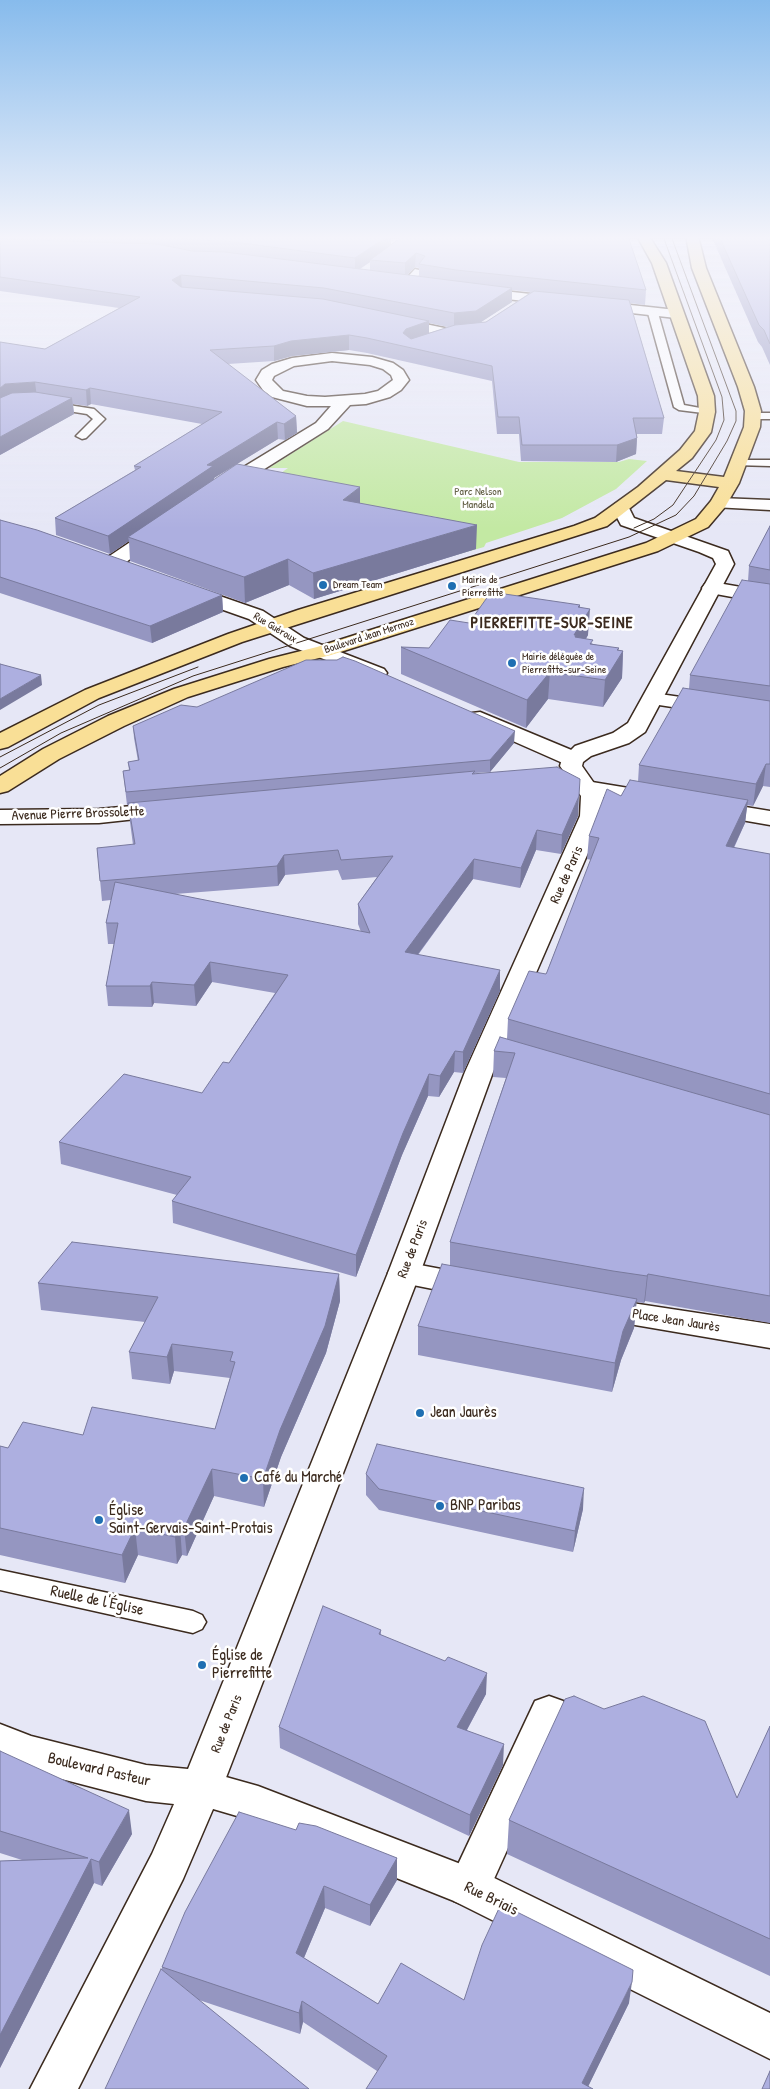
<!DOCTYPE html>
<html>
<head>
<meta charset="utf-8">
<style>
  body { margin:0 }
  canvas { display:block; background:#e6e7f6 }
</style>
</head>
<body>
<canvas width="770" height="2089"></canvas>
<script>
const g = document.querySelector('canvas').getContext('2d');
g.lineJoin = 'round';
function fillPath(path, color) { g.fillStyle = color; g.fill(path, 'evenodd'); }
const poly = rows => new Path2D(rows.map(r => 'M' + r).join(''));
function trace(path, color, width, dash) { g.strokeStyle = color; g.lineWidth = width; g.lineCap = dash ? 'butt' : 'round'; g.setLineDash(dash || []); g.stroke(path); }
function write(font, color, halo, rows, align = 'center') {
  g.font = font + ' "Patrick Hand",sans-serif'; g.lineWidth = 5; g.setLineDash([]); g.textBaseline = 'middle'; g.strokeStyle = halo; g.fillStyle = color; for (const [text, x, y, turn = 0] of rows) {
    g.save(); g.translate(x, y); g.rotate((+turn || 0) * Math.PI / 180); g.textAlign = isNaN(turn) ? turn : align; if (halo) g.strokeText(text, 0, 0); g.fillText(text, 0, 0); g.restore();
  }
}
fillPath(poly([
  [343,421,519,462,619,462,629,459,647,461,616,489,562,518,486,543,484,547,431,562,439,542,437,517,256,491,288,468,269,468]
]), '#c3e9a3');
const service = poly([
  [415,269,423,271,411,284,405,284,403,282,415,269],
  [653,310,658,313,684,405,711,410,711,414,679,410,674,407,648,313,653,310],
  [37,400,94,409,105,419,86,438,82,439,76,436,93,419,87,414,37,406,13,407,0,413,0,406,7,402,37,400],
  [770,413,770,419,752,419,747,416,752,413,770,413],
  [738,460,770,460,770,466,734,465,732,463,738,460],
  [0,1570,193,1611,202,1615,206,1622,202,1629,193,1633,0,1590,0,1570]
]);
const pedestrian = poly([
  [549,1696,563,1701,569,1713,484,1901,469,1907,454,1901,448,1887,454,1873,535,1701,549,1696]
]);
const minor = poly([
  [476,288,676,310,683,314,676,318,471,295,469,292,471,289,476,288],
  [392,317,454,330,475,329,482,333,475,337,454,338,387,324,385,321,387,318,392,317],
  [332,353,372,357,393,363,403,370,409,380,401,390,390,397,366,404,350,405,328,429,231,490,219,490,216,486,219,482,316,423,331,406,307,406,272,397,263,390,256,380,262,370,272,364,292,358,332,353],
  [332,361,370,365,383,369,391,375,393,380,378,391,365,394,325,397,307,396,283,391,272,380,274,376,294,366,332,361],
  [160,525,166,526,169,530,166,534,119,567,105,567,103,563,105,559,154,526,160,525],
  [712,582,770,592,770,604,705,592,702,588,705,584,712,582],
  [188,585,263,611,304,638,384,669,387,673,384,677,377,679,370,677,290,646,249,619,181,595,178,591,181,587,188,585],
  [653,693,770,710,770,722,646,703,642,699,646,695,653,693],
  [480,712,581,754,584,759,581,764,573,766,565,764,472,723,469,718,472,713,480,712],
  [586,781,659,793,667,795,671,800,667,805,659,807,578,793,575,788,578,783,586,781],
  [709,801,770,811,770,825,701,813,697,808,701,803,709,801],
  [165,803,173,805,177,810,173,815,99,823,0,824,0,810,99,809,165,803],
  [404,1262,473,1275,484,1278,489,1286,484,1294,473,1297,393,1281,388,1273,393,1265,404,1262],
  [599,1298,770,1324,770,1348,588,1317,583,1309,588,1301,599,1298],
  [201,1770,258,1786,484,1873,770,2013,770,2059,454,1901,254,1821,186,1801,180,1788,186,1775,201,1770]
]);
const tertiary = poly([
  [719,498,770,500,770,510,713,507,710,503,713,499,719,498],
  [621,503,627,504,634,518,728,551,734,564,645,732,629,743,591,756,583,762,582,766,603,796,604,816,493,1072,420,1273,222,1788,183,1879,78,2089,30,2089,152,1854,174,1804,146,1801,27,1770,0,1759,0,1724,31,1736,146,1765,188,1769,388,1273,465,1072,580,816,581,796,560,766,562,759,575,746,613,733,628,723,716,564,713,558,699,552,621,525,612,508,615,504,621,503]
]);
const primary = poly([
  [637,236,649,236,666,263,714,396,715,412,711,432,692,458,676,471,724,477,744,427,745,411,738,387,692,268,686,236,698,236,706,268,754,387,761,411,760,427,739,483,725,507,708,527,658,551,331,655,283,667,188,697,124,726,59,759,8,791,0,793,0,776,43,749,108,716,174,689,269,659,317,647,646,543,696,519,711,501,719,487,666,480,607,526,242,642,99,698,8,747,0,749,0,733,85,690,228,634,298,610,574,526,595,518,638,487,680,450,695,431,699,412,698,396,652,263,637,236]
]);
trace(service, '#3b2a1e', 3);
trace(pedestrian, '#3b2a1e', 3);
trace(minor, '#3b2a1e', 3);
trace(tertiary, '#3b2a1e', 3);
trace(primary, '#3b2a1e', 3);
fillPath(service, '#fff');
fillPath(pedestrian, '#fff');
fillPath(minor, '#fff');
fillPath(tertiary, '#fff');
fillPath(primary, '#f9df96');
trace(poly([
  [634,528,654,519,673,505,716,440,724,420,722,397,663,236],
  [0,757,99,705,198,667],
  [0,768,61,733,193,676,629,537,676,515,694,496,727,441,736,421,736,411,671,236]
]), '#3b2a1e', 1);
fillPath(poly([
  [0,236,628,236,646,290,645,305,630,303,664,418,662,434,637,434,637,438,636,454,616,462,521,461,519,434,497,434,492,381,367,353,349,350,292,356,274,361,228,364,296,416,297,433,285,440,278,439,214,478,214,480,360,503,476,549,314,599,289,585,245,603,130,561,129,541,110,554,56,535,55,518,135,470,134,466,202,424,91,404,87,406,73,404,74,414,0,455,45,349,119,308,0,291],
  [391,238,399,239,391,245],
  [370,262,370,270,360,269],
  [415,267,419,268,419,276,407,275],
  [512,290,531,292,486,322,481,322,512,302],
  [429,323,448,327,429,333],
  [713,236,770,236,770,365,762,347,758,342,713,240],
  [0,520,222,595,223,612,152,643,0,593],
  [770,526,770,787,763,786,753,806,747,805,745,823,734,848,770,854,770,1323,645,1301,644,1303,636,1302,634,1328,621,1360,612,1392,418,1355,418,1326,450,1265,450,1242,506,1078,493,1077,494,1051,507,1039,508,1019,546,974,591,860,587,859,589,836,621,796,638,782,639,765,689,689,690,675,748,581,749,566],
  [580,605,579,608,588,635,586,639,593,644,623,651,622,678,603,707,548,699,526,728,401,674,401,647,429,648,469,623],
  [133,726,514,743,490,772,475,773,475,774,578,816,561,854,536,850,520,888,473,879,418,955,500,991,463,1073,454,1072,439,1097,428,1096,402,1155,356,1277,173,1223,172,1201,177,1195,61,1164,59,1142,202,1093,229,1063,275,993,212,982,196,1006,154,1003,152,1007,108,1006,106,986,114,944,108,944,106,923,111,900,102,901,97,848,133,845,130,822,129,804,127,805,123,771,129,770,128,762,138,761,134,738],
  [338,870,342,880,377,877,358,904,358,924,361,932,175,894,278,886,285,875],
  [339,1274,340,1301,326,1353,281,1457,264,1507,214,1496,187,1556,182,1555,177,1564,138,1555,125,1583,0,1555,0,1446,8,1448,83,1435,215,1429,230,1378,174,1371,170,1384,132,1379,129,1352,145,1322,41,1310,38,1283],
  [366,1474,583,1509,573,1552,379,1510,366,1495],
  [381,1630,381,1635,486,1694,467,1730,503,1765,469,1836,280,1748,279,1727],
  [770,1726,770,1976,507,1854,509,1820,737,1798],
  [0,1751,132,1834,102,1886,94,1883,0,2068,0,1861,22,1860,0,1853],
  [296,1830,397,1858,397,1880,370,1926,325,1908,304,1958,378,2004,464,2000,629,2003,588,2086,377,2071,303,2022,300,2034,199,2000,162,1970,162,1967]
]), '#9596c1');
fillPath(poly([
  [388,236,391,236,391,247,370,260,370,262,355,272,355,258],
  [416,253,415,267,405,277,405,263],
  [181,275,182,289,172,280],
  [512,288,512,302,475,326,454,328,454,313],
  [429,321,429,335,405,344,403,333,406,329],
  [349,335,349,350,292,356,274,361,274,346,291,341],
  [35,382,37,398,0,405,0,388,5,384],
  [90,388,91,404,87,406,86,390],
  [72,398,74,414,0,455,0,437],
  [296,416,297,433,285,440,284,424],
  [277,422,278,439,214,478,214,483,128,537,129,541,110,554,108,536,207,465],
  [637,438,636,454,616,462,617,445],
  [360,487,360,511,343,500],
  [477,525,476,549,314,599,313,573],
  [288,559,289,585,245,603,244,577],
  [222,595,223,612,152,643,150,626],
  [580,605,578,627,590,609,588,635,575,656,574,635,578,607],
  [619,648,618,660,623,651,622,678,603,707,605,680],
  [550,672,548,699,526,728,527,700],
  [41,675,42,685,0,710,0,699],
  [515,731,514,743,490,772,490,760],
  [766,764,763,786,753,806,756,784],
  [579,796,578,816,561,854,562,835],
  [748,800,745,823,723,870,726,846],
  [537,830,536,850,520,888,521,868],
  [284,855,285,875,278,886,277,866],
  [474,859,473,879,404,973,405,952],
  [210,962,212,982,196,1006,194,985],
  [500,970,500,991,463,1073,463,1052],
  [152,982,154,1003,152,1007,150,986],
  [455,1051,454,1072,439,1097,440,1076],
  [429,1074,428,1096,402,1155,356,1277,356,1255,403,1133],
  [339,1274,340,1301,326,1353,281,1457,264,1507,263,1479,280,1430],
  [648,1274,645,1301,644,1303,647,1276],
  [637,1299,634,1328,621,1360,612,1392,615,1363,623,1331],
  [172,1344,174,1371,170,1384,167,1357],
  [212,1469,214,1496,187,1556,184,1528],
  [584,1488,583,1509,573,1552,575,1531],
  [180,1527,182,1555,177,1564,175,1537],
  [135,1528,138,1555,125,1583,122,1555],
  [487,1673,486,1694,457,1748,457,1727],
  [504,1744,503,1765,469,1836,470,1815],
  [129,1810,132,1834,102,1886,99,1862],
  [397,1858,397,1880,370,1926,370,1905],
  [91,1859,94,1883,0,2068,0,2035],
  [324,1886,325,1908,297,1974,296,1953],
  [632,1982,629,2003,587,2089,582,2083],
  [302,2001,303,2022,300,2034,299,2013]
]), '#797a9d');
const building = poly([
  [175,236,388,236,355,258,226,241,192,240,175,236],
  [403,236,628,236,646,290,456,270,419,264,425,256,416,253,405,263,370,260,403,236],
  [719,236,770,236,770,344,764,330,759,325,719,236],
  [0,239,157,244,192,251,225,252,512,288,476,311,454,313,324,288,181,275,172,280,181,287,323,299,429,321,406,329,403,333,411,339,455,325,486,322,534,291,629,300,664,418,633,418,637,438,617,445,522,445,519,417,498,417,492,366,367,338,349,335,291,341,274,346,210,350,296,416,284,424,277,422,207,465,213,466,108,536,55,518,141,467,134,466,222,412,90,388,86,390,35,382,5,384,0,388,0,342,45,349,140,297,0,277,0,239],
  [35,392,72,398,0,437,0,398,12,393,35,392],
  [237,464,360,487,343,500,477,525,313,573,288,559,244,577,128,537,237,464],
  [0,520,37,530,222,595,150,626,0,577,0,520],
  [770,526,770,570,749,566,770,526],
  [742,580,770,584,770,686,690,675,742,580],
  [491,592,580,605,578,607,590,609,574,635,576,635,575,637,593,640,590,644,619,648,617,650,623,651,605,680,550,672,527,700,401,647,429,648,450,620,469,623,491,592],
  [343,657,355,661,515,731,490,760,126,792,123,771,130,770,128,762,139,760,133,726,181,705,197,707,306,660,337,660,343,657],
  [0,664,41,675,0,699,0,664],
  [683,688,770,701,770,764,766,764,756,784,639,765,683,688],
  [557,767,580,779,579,796,562,835,537,830,521,868,474,859,405,952,500,970,463,1052,455,1051,440,1076,429,1074,403,1133,356,1255,172,1201,191,1177,59,1142,124,1074,202,1093,223,1062,229,1063,288,975,210,962,194,985,152,982,150,986,106,986,118,923,106,923,115,882,370,933,358,904,393,856,341,860,338,850,284,855,277,866,100,881,97,848,135,844,128,803,475,771,472,774,557,767],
  [630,780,748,800,726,846,770,854,770,1094,508,1019,529,971,546,974,547,972,599,838,589,836,607,789,621,796,630,780],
  [500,1037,770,1115,770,1296,648,1274,647,1276,613,1271,450,1242,515,1053,494,1051,500,1037],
  [72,1242,339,1274,325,1326,280,1430,263,1479,212,1469,184,1528,180,1527,175,1537,135,1528,122,1555,0,1528,0,1446,8,1448,23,1422,83,1435,92,1407,215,1429,235,1362,230,1361,233,1352,172,1344,167,1357,129,1352,158,1297,38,1283,72,1242],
  [442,1264,637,1299,623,1331,615,1363,418,1326,442,1264],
  [377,1444,584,1488,575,1531,379,1489,366,1474,377,1444],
  [323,1606,381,1630,379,1634,445,1661,448,1657,487,1673,457,1727,504,1744,470,1815,279,1727,323,1606],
  [574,1696,604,1709,643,1696,705,1721,737,1798,770,1726,770,1939,509,1820,565,1699,574,1696],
  [0,1751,129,1810,99,1862,91,1859,0,2035,0,1861,88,1858,0,1831,0,1751],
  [239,1812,296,1830,299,1823,316,1826,397,1858,370,1905,324,1886,296,1953,378,2004,401,1963,464,2000,482,1945,501,1904,633,1970,632,1982,582,2083,593,2089,366,2089,387,2056,302,2001,299,2013,162,1967,185,1912,239,1812],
  [161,1969,309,2089,105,2089,161,1969],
  [770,2071,770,2089,762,2089,770,2071]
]);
fillPath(building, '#adafe0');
trace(building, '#797a9d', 1);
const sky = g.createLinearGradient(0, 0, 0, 529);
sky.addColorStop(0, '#87bbec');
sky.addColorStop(0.45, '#f4f4fb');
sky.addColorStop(1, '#f4f4fb00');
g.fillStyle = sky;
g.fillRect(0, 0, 770, 529);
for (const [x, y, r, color] of [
  [323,585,5,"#1f6fb2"],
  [452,586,5,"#1f6fb2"],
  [512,663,5,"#1f6fb2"],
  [420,1413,5,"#1f6fb2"],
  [244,1478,5,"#1f6fb2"],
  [440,1506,5,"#1f6fb2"],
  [99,1520,5,"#1f6fb2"],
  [202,1665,5,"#1f6fb2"]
]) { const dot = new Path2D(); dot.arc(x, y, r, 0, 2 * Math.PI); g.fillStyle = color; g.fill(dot); trace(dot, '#fff', 2); }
write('11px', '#5d5a3f', '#fff', [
  ["Parc Nelson",478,492],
  ["Mandela",478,505]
]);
write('11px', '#3b2a1e', '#fff', [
  ["Mairie de",462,580],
  ["Pierrefitte",462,593],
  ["Dream Team",333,585],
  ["Mairie déléguée de",522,657],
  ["Pierrefitte-sur-Seine",522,670]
], 'left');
write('11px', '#3b2a1e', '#fff', [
  ["Rue Guéroux",275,628,31],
  ["Boulevard Jean Mermoz",369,636,-18]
]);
write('14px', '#3b2a1e', '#fff', [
  ["Avenue Pierre Brossolette",78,814,-2],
  ["Rue de Paris",567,875,-66],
  ["Rue de Paris",413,1249,-69],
  ["Place Jean Jaurès",676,1321,9],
  ["Rue de Paris",227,1724,-68]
]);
g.letterSpacing = '1px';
write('bold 16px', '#3b2a1e', '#fff', [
  ["PIERREFITTE-SUR-SEINE",552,624]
]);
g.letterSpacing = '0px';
write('16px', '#3b2a1e', '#fff', [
  ["Jean Jaurès",430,1413],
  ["Café du Marché",254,1478],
  ["BNP Paribas",450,1506],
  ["Église",109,1511],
  ["Saint-Gervais-Saint-Protais",109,1529],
  ["Église de",212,1656],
  ["Pierrefitte",212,1674]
], 'left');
write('16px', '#3b2a1e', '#fff', [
  ["Ruelle de l'Église",97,1601,12],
  ["Boulevard Pasteur",99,1770,13],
  ["Rue Briais",491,1899,26]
]);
</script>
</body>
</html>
